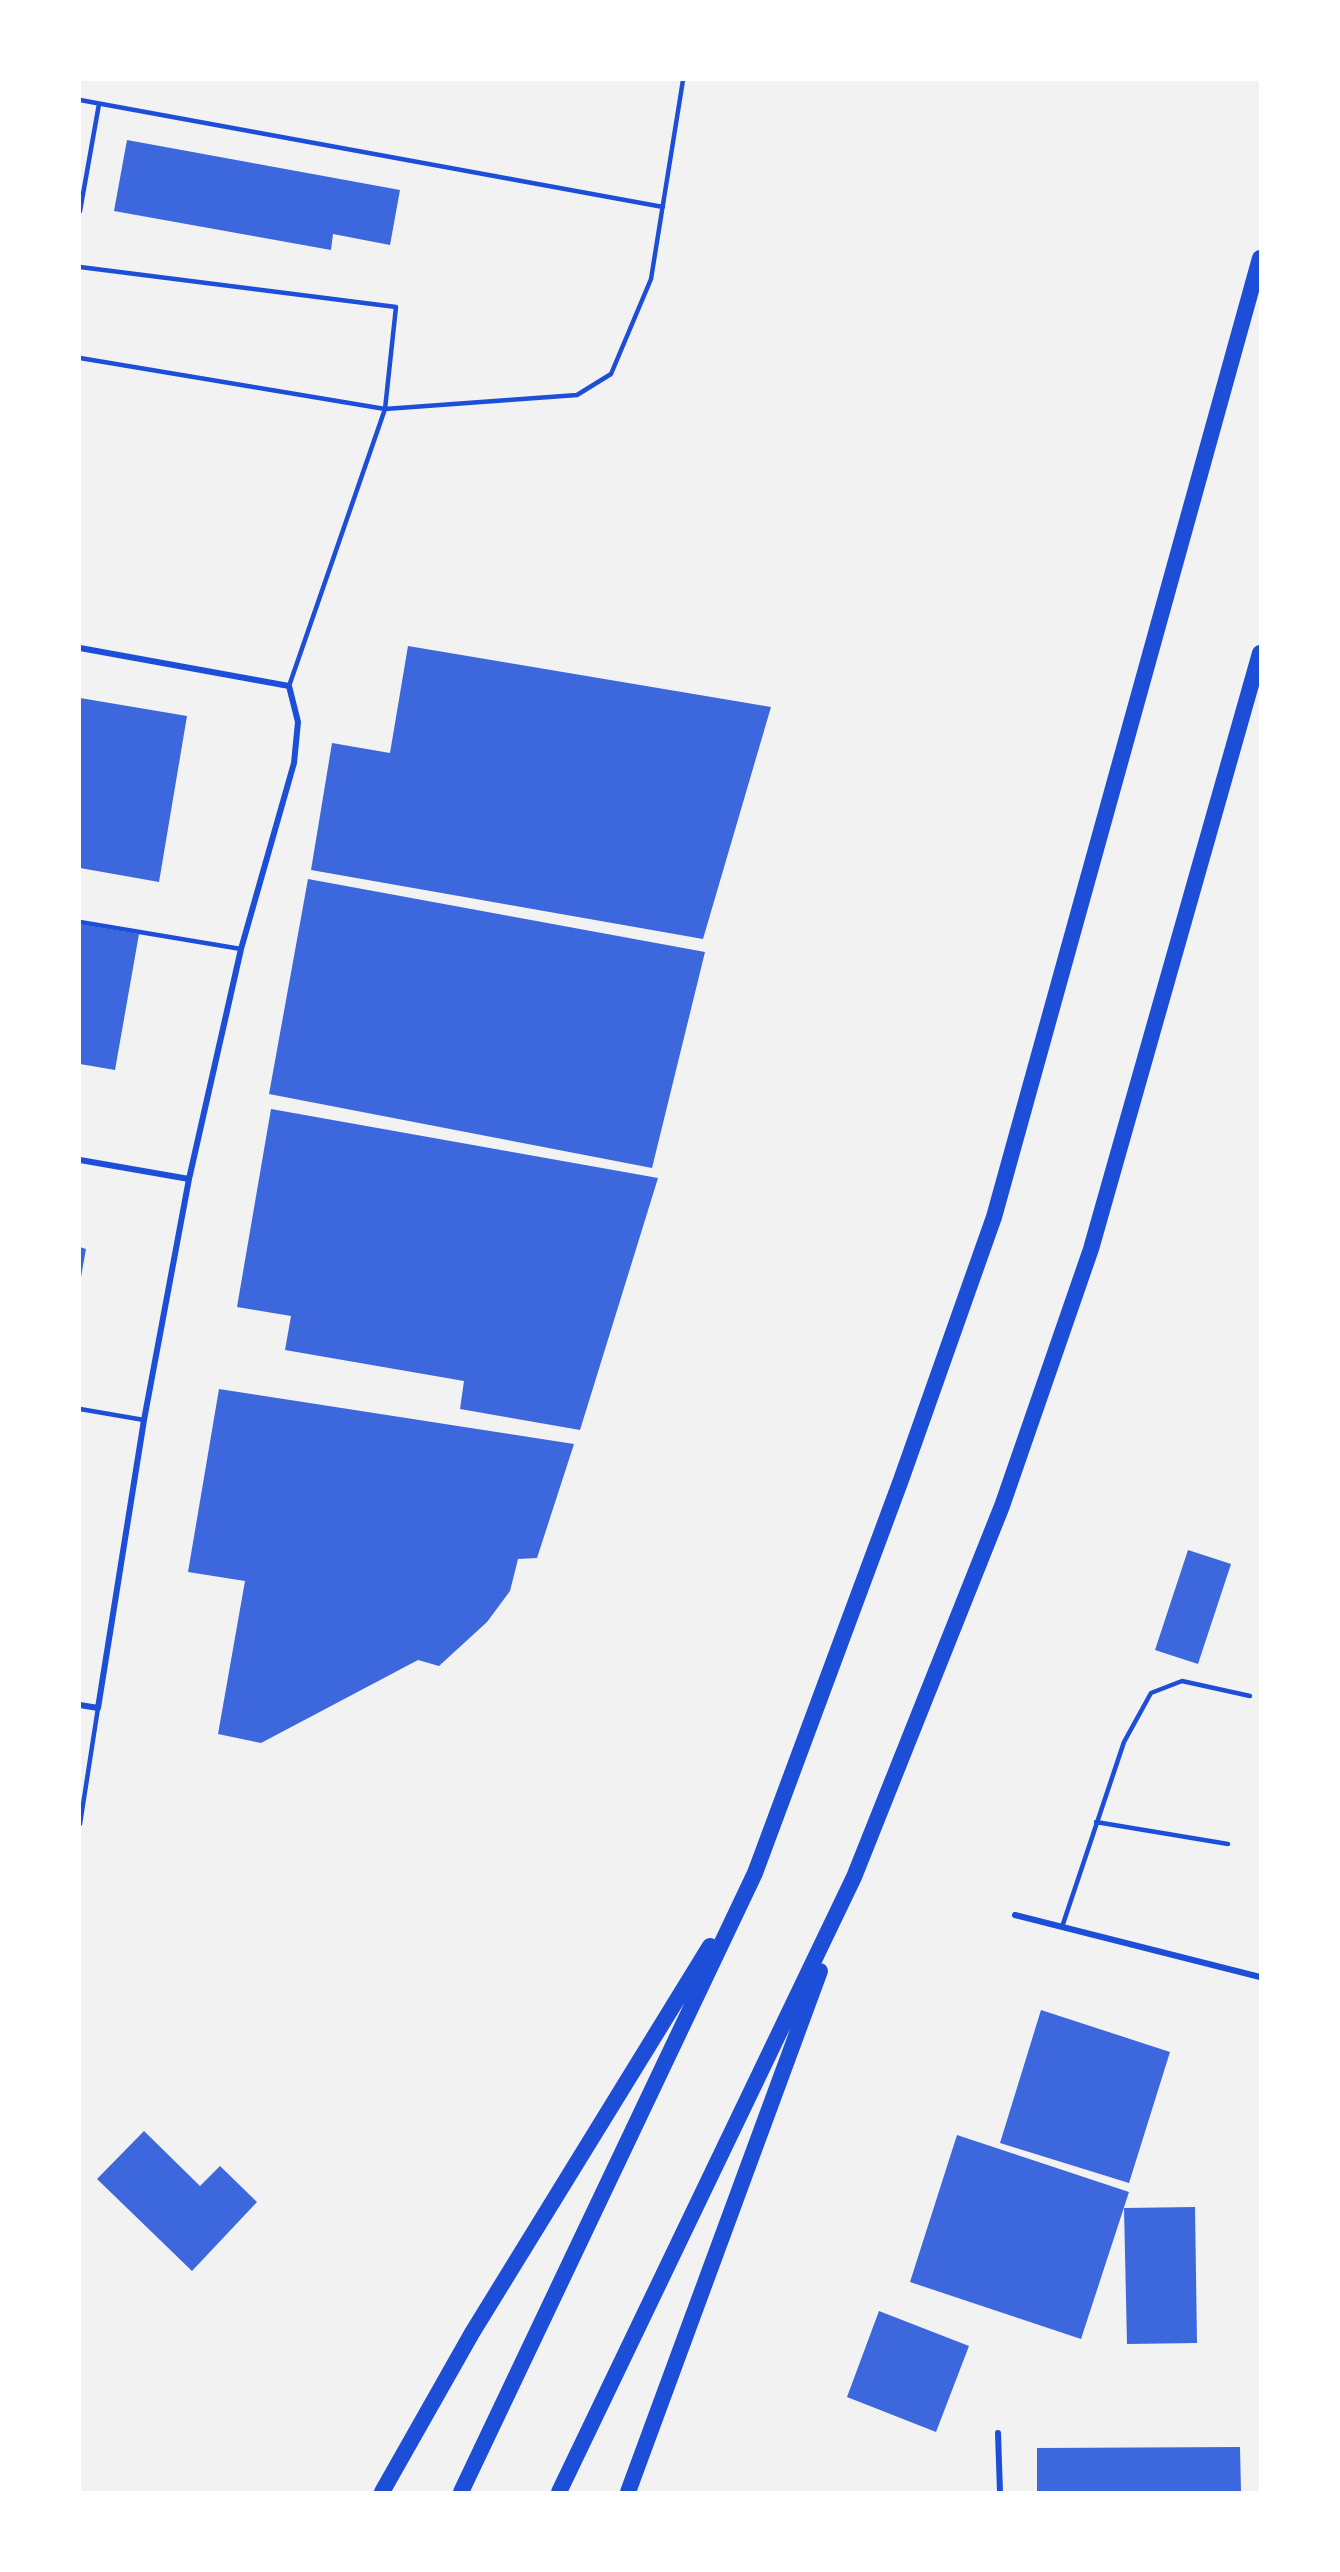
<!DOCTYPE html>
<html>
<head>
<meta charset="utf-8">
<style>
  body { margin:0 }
  #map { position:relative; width:1340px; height:2572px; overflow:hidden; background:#f2f2f2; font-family:Overpass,sans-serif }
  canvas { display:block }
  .frame { position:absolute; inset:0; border:81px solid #fff; pointer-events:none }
</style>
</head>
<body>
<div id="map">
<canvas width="1340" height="2572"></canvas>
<div class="frame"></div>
</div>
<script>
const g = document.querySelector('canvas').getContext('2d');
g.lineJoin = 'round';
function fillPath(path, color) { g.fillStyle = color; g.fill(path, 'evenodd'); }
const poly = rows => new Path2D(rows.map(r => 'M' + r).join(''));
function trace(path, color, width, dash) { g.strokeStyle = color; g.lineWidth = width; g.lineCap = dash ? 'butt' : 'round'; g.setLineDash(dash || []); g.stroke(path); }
fillPath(poly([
  [127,140,400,190,390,245,333,234,331,250,114,211],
  [408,646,771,707,703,939,311,870,332,743,390,753],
  [80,698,187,716,159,882,80,868],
  [308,879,705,952,652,1168,269,1094],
  [80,924,139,934,115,1070,80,1064],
  [271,1109,658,1178,580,1430,460,1409,464,1381,285,1350,291,1316,237,1307],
  [80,1247,86,1249,81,1277,80,1277],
  [219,1389,574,1444,537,1558,518,1559,510,1591,487,1622,439,1666,418,1660,261,1743,218,1734,245,1581,188,1572],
  [1188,1550,1231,1564,1198,1664,1155,1650],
  [1041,2010,1170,2052,1129,2183,1000,2143],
  [144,2131,200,2186,220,2166,257,2202,192,2271,97,2179],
  [957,2135,1129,2192,1081,2339,910,2282],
  [1195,2207,1197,2343,1127,2344,1124,2208],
  [879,2311,969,2346,936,2432,847,2397],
  [1240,2447,1241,2492,1037,2492,1037,2448]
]), '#3d67dc');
trace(poly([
  [80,100,663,207],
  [80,211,99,104],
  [80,267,396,307,385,409,289,686],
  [80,358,385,409,577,395,611,374,651,279,683,80],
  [80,922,241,949],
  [80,1409,144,1420],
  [1096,1822,1228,1844],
  [80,1824,98,1708],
  [1062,1927,1124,1742,1151,1693,1182,1681,1250,1696]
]), '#1d4ed8', 4.5);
trace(poly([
  [80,648,289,686,298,722,294,763,241,949,189,1179,144,1420,98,1708,80,1705],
  [80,1160,189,1179],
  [1015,1915,1260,1977],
  [998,2433,1000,2492]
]), '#1d4ed8', 6);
trace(poly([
  [382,2492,472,2333,710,1946],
  [461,2492,755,1873,901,1480,994,1217,1260,258],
  [559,2492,854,1877,1002,1506,1091,1249,1260,653],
  [628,2492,820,1971]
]), '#1d4ed8', 16);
</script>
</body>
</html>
